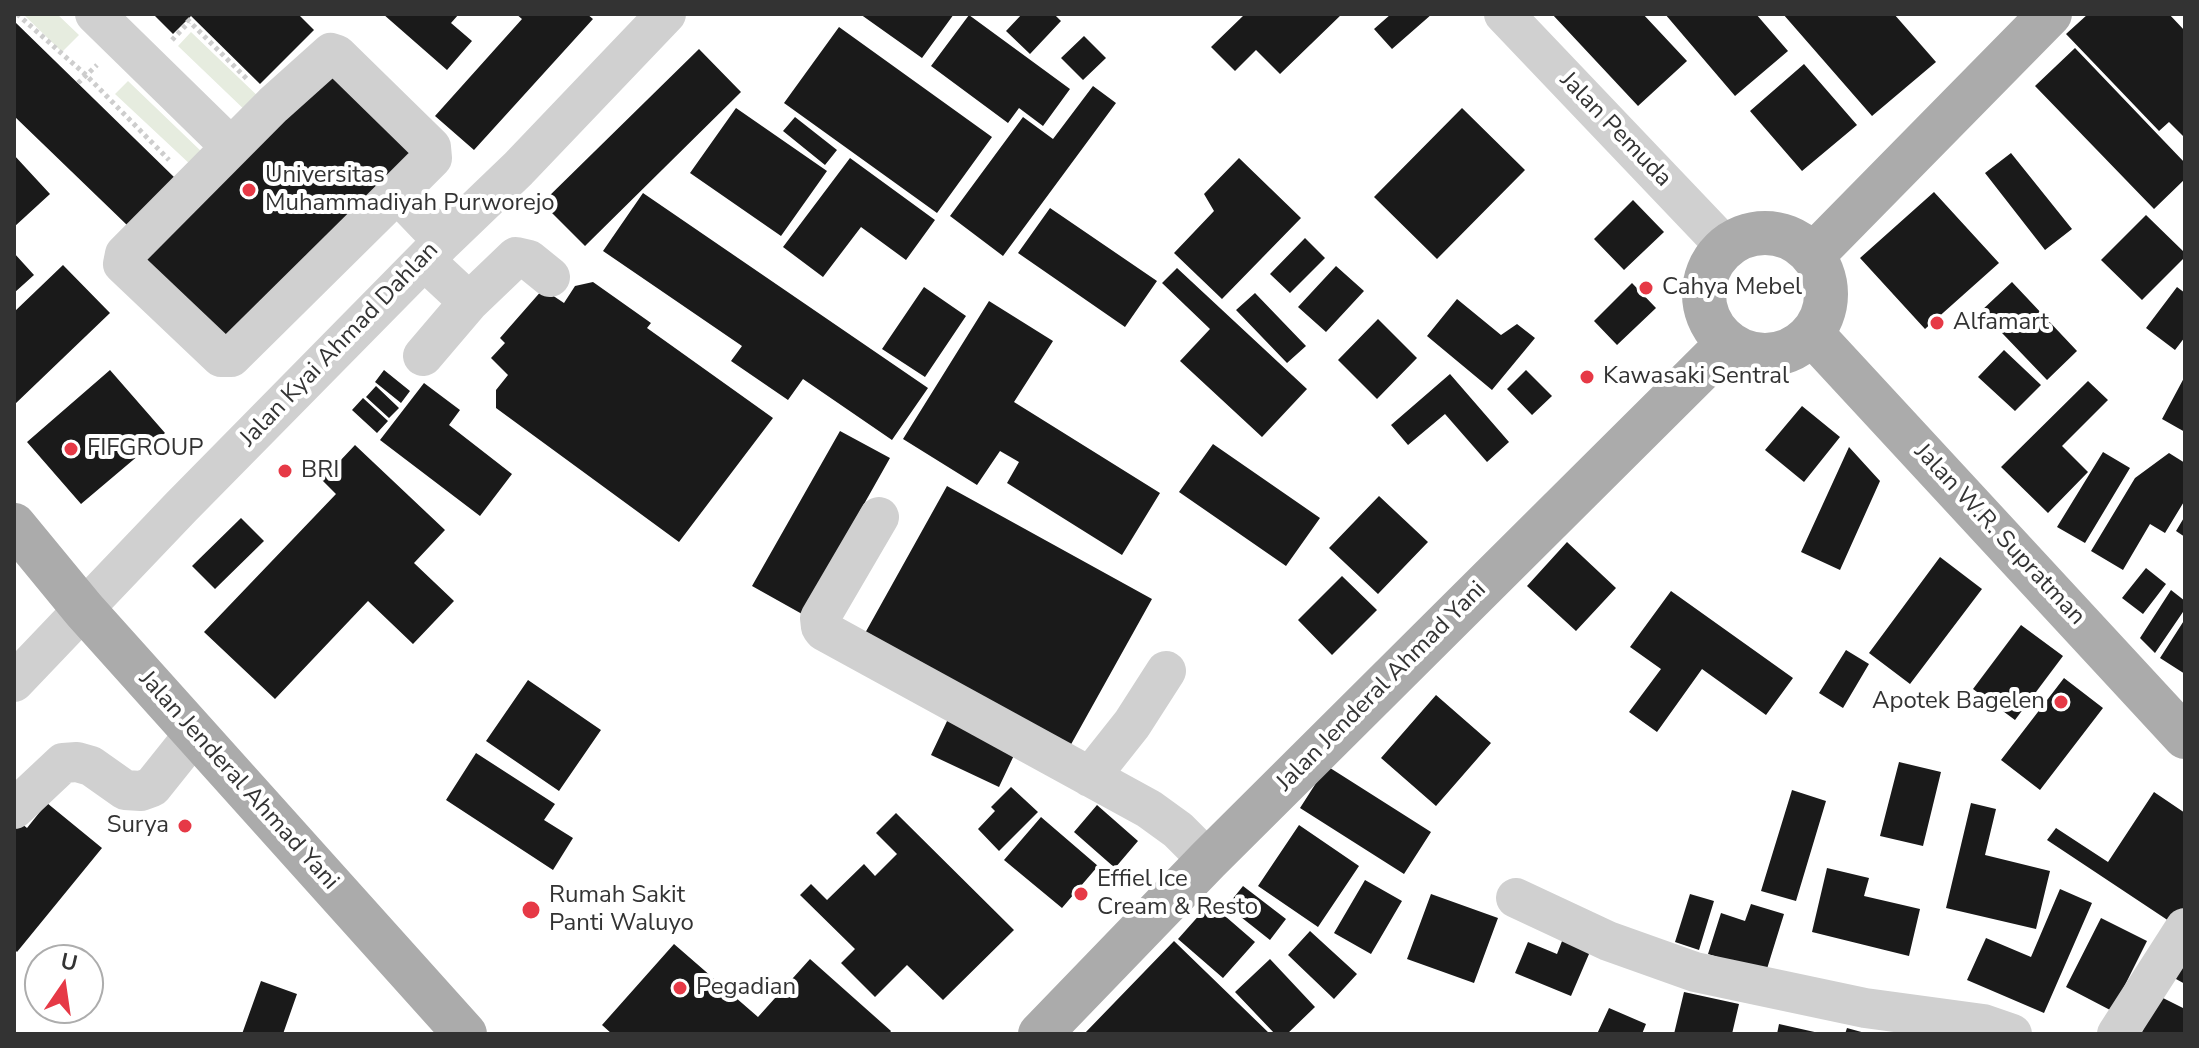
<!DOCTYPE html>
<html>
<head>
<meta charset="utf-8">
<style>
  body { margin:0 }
  #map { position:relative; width:2199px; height:1048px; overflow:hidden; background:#fff; font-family:"Nunito Sans",sans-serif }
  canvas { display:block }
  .frame { position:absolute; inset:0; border:16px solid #333; pointer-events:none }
  .north { position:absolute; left:24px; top:944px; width:80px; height:80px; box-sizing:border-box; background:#fff; border:2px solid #adadad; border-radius:50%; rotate:13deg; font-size:22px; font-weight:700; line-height:32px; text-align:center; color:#333 }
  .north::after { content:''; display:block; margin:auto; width:28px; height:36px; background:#e63946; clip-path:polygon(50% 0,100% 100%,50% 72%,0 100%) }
</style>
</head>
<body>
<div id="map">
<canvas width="2199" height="1048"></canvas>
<div class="frame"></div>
<div class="north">U</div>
</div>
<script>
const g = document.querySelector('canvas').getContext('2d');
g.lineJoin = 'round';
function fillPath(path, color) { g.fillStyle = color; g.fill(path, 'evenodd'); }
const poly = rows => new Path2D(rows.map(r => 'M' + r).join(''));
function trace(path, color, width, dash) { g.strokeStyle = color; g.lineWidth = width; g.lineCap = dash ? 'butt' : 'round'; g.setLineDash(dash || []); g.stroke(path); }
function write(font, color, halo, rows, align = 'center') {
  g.font = font + ' "Nunito Sans",sans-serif'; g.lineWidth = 8; g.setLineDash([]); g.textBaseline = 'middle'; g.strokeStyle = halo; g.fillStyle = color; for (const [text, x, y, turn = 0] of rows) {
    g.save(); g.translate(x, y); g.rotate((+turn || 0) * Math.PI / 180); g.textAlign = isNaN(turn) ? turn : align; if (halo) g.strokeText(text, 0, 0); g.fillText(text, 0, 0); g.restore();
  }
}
fillPath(poly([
  [23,14,57,14,79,35,62,52],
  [191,32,263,101,250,115,178,46],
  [128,81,204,154,192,166,115,94]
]), '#e6ecdf');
fillPath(poly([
  [153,14,298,14,314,30,260,84,191,16,173,34],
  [383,14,459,14,451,23,472,41,447,70],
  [516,14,587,14,593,19,474,150,435,116,522,19],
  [860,14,954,14,922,58],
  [1022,14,1054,14,1061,21,1030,54,1006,31],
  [1245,14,1342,14,1280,74,1256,50,1235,71,1211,47],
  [1391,14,1432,14,1392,49,1374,29],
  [1552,14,1643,14,1687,61,1638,106],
  [1665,14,1756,14,1788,51,1735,96],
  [1783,14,1894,14,1936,62,1872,116],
  [2088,14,2169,14,2185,31,2185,138,2169,122,2159,131,2066,34],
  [969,15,1070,89,1043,126,1019,108,1008,123,931,66],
  [14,21,175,178,128,226,14,116],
  [839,27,992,137,937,213,784,103],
  [1084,36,1106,58,1083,80,1061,58],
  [2075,48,2185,163,2185,179,2154,209,2035,86],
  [699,49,741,92,585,246,542,203],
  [340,64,424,146,230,343,146,260],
  [1804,64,1857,125,1802,171,1750,111],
  [1093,86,1116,103,1003,256,950,216,1023,117,1053,139],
  [736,108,827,171,781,236,690,173],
  [1462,108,1525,170,1437,259,1374,197],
  [795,117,837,150,825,165,783,131],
  [2011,153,2072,229,2045,250,1985,173],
  [14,155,50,194,14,227],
  [850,158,935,220,906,260,861,227,823,277,783,247],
  [1239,158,1301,218,1222,299,1174,253,1214,211,1204,194],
  [1934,192,1999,263,1925,329,1860,258],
  [643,193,928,388,892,440,803,379,788,400,731,361,742,346,603,251],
  [1633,200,1664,232,1624,270,1594,239],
  [1050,208,1157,281,1125,327,1018,253],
  [2146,215,2185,253,2185,257,2142,300,2101,260],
  [1305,238,1325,258,1290,293,1270,274],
  [14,253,34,275,14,293],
  [63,265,110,313,14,405,14,312],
  [1336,266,1364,291,1326,332,1298,307],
  [1177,268,1307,389,1262,437,1180,361,1210,329,1162,283],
  [593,282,651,323,647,328,773,418,679,542,496,408,496,390,508,375,491,358,505,343,500,338,543,289,564,303,575,286],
  [2012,282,2077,351,2047,380,1981,311],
  [1632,283,1656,308,1617,345,1594,321],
  [924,287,966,316,925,377,882,349],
  [2177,287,2185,293,2185,337,2175,350,2146,328],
  [1255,293,1306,346,1287,363,1236,310],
  [1457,299,1501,335,1517,324,1535,338,1492,390,1427,336],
  [989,301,1053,341,1014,402,1160,493,1122,555,1007,483,1019,462,1000,451,977,485,903,439],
  [1378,319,1417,358,1377,399,1338,360],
  [2004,350,2041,385,2015,411,1978,377],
  [110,370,165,433,81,504,27,442],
  [384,370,410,391,401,403,375,382],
  [1526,370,1552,396,1532,415,1507,389],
  [1450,374,1509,442,1487,462,1445,414,1408,445,1391,425],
  [2185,376,2185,432,2162,419],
  [2088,381,2108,400,2062,446,2088,472,2048,513,2001,467],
  [424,383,460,410,449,425,512,474,480,516,380,440],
  [376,386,399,408,389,418,366,397],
  [363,398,388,421,377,433,352,410],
  [1802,406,1840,437,1804,482,1765,450],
  [840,431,890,458,802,614,752,586],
  [1213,444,1320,518,1286,566,1179,492],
  [355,445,445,530,414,563,454,601,413,644,368,601,275,699,204,632,336,494,322,480],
  [1849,447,1880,481,1840,570,1801,552],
  [2103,452,2130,468,2085,543,2057,527],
  [2169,453,2185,463,2185,500,2165,533,2150,524,2123,570,2091,551,2135,478],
  [947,486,1152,599,1069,748,864,635],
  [1379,496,1428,542,1378,594,1329,548],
  [2185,516,2185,537,2176,531],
  [241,518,264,541,215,589,192,566],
  [1567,542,1616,588,1576,631,1527,586],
  [1940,557,1982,589,1910,684,1869,653],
  [2146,568,2166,584,2143,614,2122,598],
  [1342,576,1377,610,1332,655,1298,620],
  [2171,590,2185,601,2185,609,2155,653,2140,638],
  [1671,591,1793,678,1766,715,1702,669,1657,732,1629,712,1661,669,1630,647],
  [2185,619,2185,674,2160,658],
  [2021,625,2063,656,2015,720,1973,689],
  [1846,650,1869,664,1843,708,1819,693],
  [2064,678,2103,708,2040,790,2001,760],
  [528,680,601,730,559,791,486,741],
  [1436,695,1491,743,1436,806,1381,758],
  [948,719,1016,751,999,787,931,755],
  [476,753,555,804,544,820,573,838,553,870,446,800],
  [1899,762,1941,772,1923,846,1880,836],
  [1327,766,1431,832,1404,874,1300,808],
  [1011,787,1038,812,999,851,978,829,995,811,991,807],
  [1792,790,1826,801,1796,901,1761,891],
  [2154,792,2185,813,2185,909,2175,925,2047,840,2056,828,2108,862],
  [47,803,102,848,17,952,14,949,14,821,16,819,27,828],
  [1971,803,1996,809,1985,855,2050,871,2036,929,1946,908],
  [1097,805,1138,841,1115,868,1074,832],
  [896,813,1014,930,943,1000,907,965,875,997,841,963,855,949,800,895,811,884,827,900,864,864,875,876,897,854,876,833],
  [1041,817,1098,866,1062,908,1004,860],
  [1299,825,1359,866,1318,927,1258,886],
  [1827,868,1869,878,1864,896,1920,909,1909,956,1812,932],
  [1365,880,1402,901,1371,954,1334,933],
  [1243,886,1286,919,1270,940,1227,906],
  [2060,889,2092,903,2044,1013,1967,980,1986,938,2031,957],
  [1431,894,1498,918,1474,983,1407,959],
  [1690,894,1714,901,1699,950,1675,942],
  [1210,903,1255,942,1223,978,1178,939],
  [1751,904,1784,914,1766,972,1708,954,1721,913,1745,921],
  [2101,918,2147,941,2112,1011,2066,987],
  [1310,931,1357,974,1334,999,1288,955],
  [1564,936,1592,947,1571,996,1515,973,1528,942,1557,954],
  [1174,941,1270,1034,1084,1034],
  [674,944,758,1017,810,959,891,1031,889,1034,612,1034,602,1025],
  [2185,944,2185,984,2167,974],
  [1270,959,1315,1007,1287,1034,1275,1034,1235,992],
  [261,981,297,994,283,1034,242,1034],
  [1684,992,1739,1004,1732,1034,1674,1034],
  [2159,996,2185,1009,2185,1034,2141,1034],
  [1609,1008,1646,1024,1642,1034,1597,1034],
  [1779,1024,1819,1033,1819,1034,1777,1034],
  [1847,1028,1865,1033,1865,1034,1845,1034]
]), '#1a1a1a');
trace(poly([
  [17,14,86,75,169,160],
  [187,19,249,81],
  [172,40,189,22],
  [78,83,97,65]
]), '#cdcdcd', 5, [4, 4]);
trace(poly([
  [95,14,231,147],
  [1504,14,1726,247],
  [397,193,231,357,221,357,123,264,125,254,273,105,331,53,337,55,431,147,432,158,397,193,443,241],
  [425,261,469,302,516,257,529,260,550,277],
  [423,356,469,302],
  [879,517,820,618,821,627,824,631,1149,809,1178,830,1208,860],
  [14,682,181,507,443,241,518,169,666,14],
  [1090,777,1132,724,1166,671],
  [14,809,63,763,77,762,91,766,125,790,141,791,152,787,196,732],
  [1516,898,1608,941,1695,972,1865,1008,1983,1024,2012,1034],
  [2117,1034,2185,928]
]), '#d0d0d0', 40);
trace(poly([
  '1704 294a61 61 0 1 1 122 0a61 61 0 1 1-122 0Z',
  [1813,255,2050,14],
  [1812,334,2185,737],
  [14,525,84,610,465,1034],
  [1040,1034,1208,860,1728,343]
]), '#ababab', 44);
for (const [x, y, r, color] of [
  [249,190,8,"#e63946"],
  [1646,288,8,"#e63946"],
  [1937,323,8,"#e63946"],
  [1587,377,8,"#e63946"],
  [71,449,8,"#e63946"],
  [285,471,8,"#e63946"],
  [2061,702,8,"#e63946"],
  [185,826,8,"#e63946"],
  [1081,894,8,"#e63946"],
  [531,910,10,"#e63946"],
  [680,988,8,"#e63946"]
]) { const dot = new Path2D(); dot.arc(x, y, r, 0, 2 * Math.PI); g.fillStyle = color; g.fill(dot); trace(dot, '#fff', 3); }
write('24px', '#333', '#fff', [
  ["Jalan Pemuda",1615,130,46],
  ["Jalan Kyai Ahmad Dahlan",340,345,-46],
  ["Jalan W.R. Supratman",1999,535,47],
  ["Jalan Jenderal Ahmad Yani",1382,687,-45],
  ["Jalan Jenderal Ahmad Yani",238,781,48]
]);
write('24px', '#333', '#fff', [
  ["Universitas",265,176],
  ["Muhammadiyah Purworejo",265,204],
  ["Cahya Mebel",1662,288],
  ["Alfamart",1953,323],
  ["Kawasaki Sentral",1603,377],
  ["FIFGROUP",87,449],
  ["BRI",301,471],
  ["Apotek Bagelen",2045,702,"right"],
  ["Surya",169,826,"right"],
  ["Effiel Ice",1097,880],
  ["Cream & Resto",1097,908],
  ["Rumah Sakit",549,896],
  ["Panti Waluyo",549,924],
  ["Pegadian",696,988]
], 'left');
</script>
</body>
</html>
